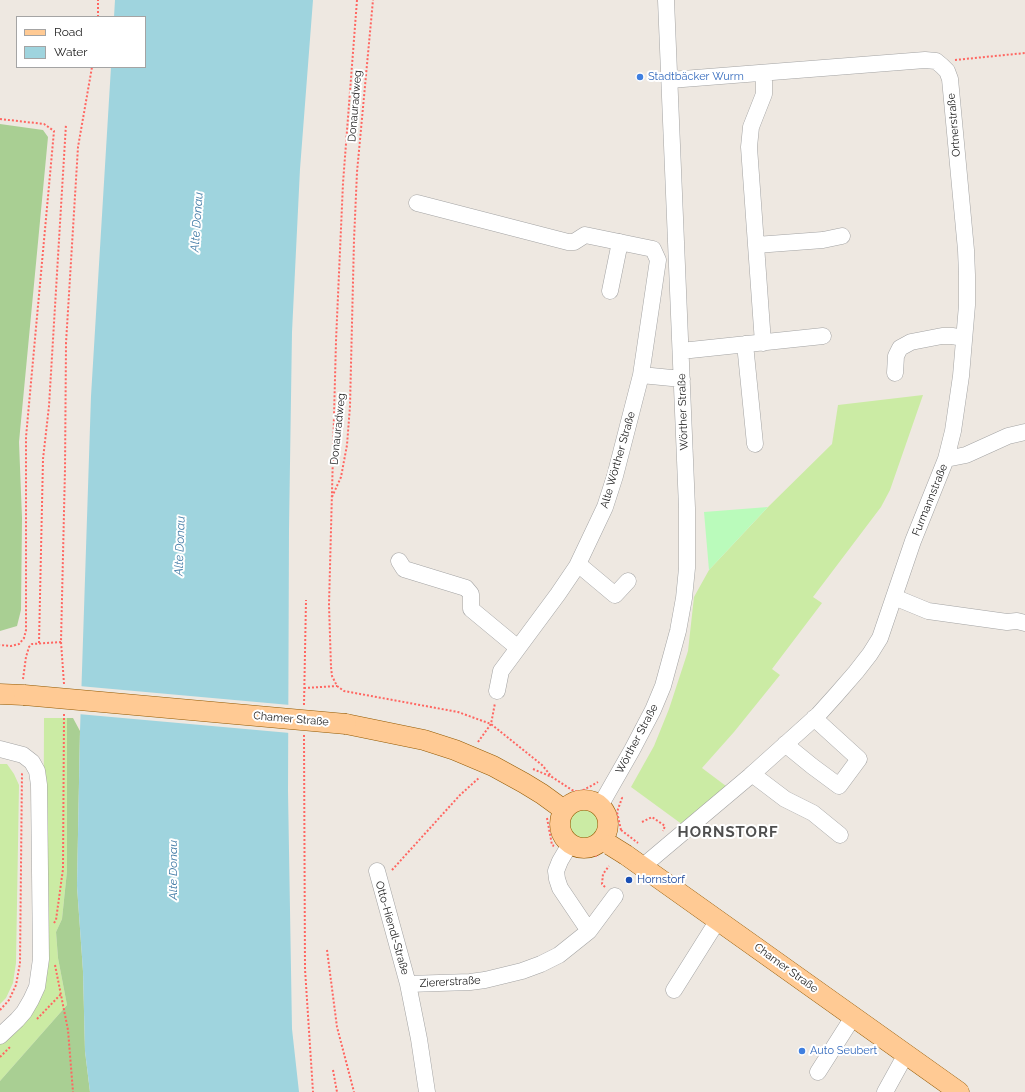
<!DOCTYPE html>
<html>
<head>
<meta charset="utf-8">
<style>
  body { margin:0 }
  #map { position:relative; width:1025px; height:1092px; overflow:hidden; background:#eee8e1; font-family:Raleway,sans-serif }
  canvas { display:block }
  .legend { position:absolute; left:16px; top:16px; width:130px; height:52px; box-sizing:border-box; background:#fff; border:1px solid #a4a4a4; margin:0; padding:5px 7px; list-style:none; font-size:12px; color:#1c1c1c }
  .legend li { display:flex; align-items:center; gap:8px; height:20px }
  .legend b { width:20px; border:1px solid #a4a4a4 }
</style>
</head>
<body>
<div id="map">
<canvas width="1025" height="1092"></canvas>
<ul class="legend">
<li><b style="height:5px;background:#ffca94"></b>Road</li>
<li><b style="height:11px;background:#9fd4de"></b>Water</li>
</ul>
</div>
<script>
const g = document.querySelector('canvas').getContext('2d');
g.lineJoin = 'round';
function fillPath(path, color) { g.fillStyle = color; g.fill(path, 'evenodd'); }
const poly = rows => new Path2D(rows.map(r => 'M' + r).join(''));
function trace(path, color, width, dash) { g.strokeStyle = color; g.lineWidth = width; g.lineCap = dash ? 'butt' : 'round'; g.setLineDash(dash || []); g.stroke(path); }
function write(font, color, halo, rows, align = 'center') {
  g.font = font + ' Raleway,sans-serif'; g.lineWidth = 4; g.setLineDash([]); g.textBaseline = 'middle'; g.strokeStyle = halo; g.fillStyle = color; for (const [text, x, y, turn = 0] of rows) {
    g.save(); g.translate(x, y); g.rotate((+turn || 0) * Math.PI / 180); g.textAlign = isNaN(turn) ? turn : align; if (halo) g.strokeText(text, 0, 0); g.fillText(text, 0, 0); g.restore();
  }
}
fillPath(poly([
  [923,395,890,490,881,507,813,597,822,603,772,669,780,675,734,732,702,768,726,786,683,825,631,787,654,746,669,709,688,651,694,597,709,570,768,507,832,444,838,405],
  [44,718,67,718,67,871,62,919,56,932,58,958,67,1005,0,1081,0,1041,43,971],
  [0,764,7,764,14,774,19,785,16,963,13,983,6,998,0,1004],
  '567 823a17 17 0 1 1 34 0a17 17 0 1 1-34 0Z'
]), '#cbeba4');
fillPath(poly([
  [0,124,43,130,48,137,19,442,22,518,21,610,17,626,0,631],
  [67,718,73,718,80,731,77,886,83,971,85,1051,90,1092,0,1092,0,1081,67,1005,58,958,56,932,62,919,67,871]
]), '#a9cf93');
fillPath(poly([
  [768,507,709,570,704,512]
]), '#bafbbb');
fillPath(poly([
  [115,0,313,0,300,169,292,332,289,529,288,791,292,1029,299,1092,90,1092,85,1051,83,971,77,886,80,731,91,396,111,67,145,67,145,17,114,17]
]), '#9fd4de');
fillPath(poly([
  [79,686,290,705,290,733,78,714]
]), '#eee8e1');
const minor = poly([
  [417,203,568,242,574,242,585,235,653,249,658,260,641,375,615,476,605,507,577,566,558,594,501,671,497,691],
  [756,245,823,240,842,236],
  [610,291,620,242],
  [763,343,749,147,751,127,764,94,764,74],
  [745,344,755,444],
  [681,351,823,336],
  [895,373,896,356,900,348,911,342,942,336,952,336,964,338],
  [641,375,682,379],
  [946,459,966,455,1008,436,1025,432],
  [399,561,404,569,466,588,471,594,471,609,518,648],
  [578,564,615,595,628,581],
  [894,597,928,611,1007,622,1017,621,1025,623],
  [785,744,812,766,839,786,859,759,814,718],
  [0,749,23,755,32,762,37,771,39,785,41,959,37,987,31,1000,24,1012,17,1020,0,1036],
  [752,774,785,799,813,813,840,835],
  [600,806,632,750,653,710,663,686,678,631,684,598,687,568,687,508,666,0],
  [570,844,560,861,556,871,557,879,560,888,589,931],
  [642,867,750,776,818,715,836,695,856,672,870,654,880,638,913,541,946,459,953,431,961,376,967,305,967,275,966,250,950,79,947,71,942,66,936,61,925,60,670,80],
  [377,871,408,984],
  [674,990,718,920],
  [818,1072,853,1017],
  [427,1092,419,1039,408,984,470,982,485,980,522,971,541,964,559,955,589,931,615,896],
  [885,1092,906,1054]
]);
const major = poly([
  [0,694,24,695],
  [346,724,424,740,455,750,493,766,524,783,542,794,564,810],
  '560 824a24 24 0 1 1 48 0a24 24 0 1 1-48 0Z',
  [626,855,959,1092]
]);
trace(minor, '#a3a3a3', 17);
trace(major, '#935900', 21);
trace(poly([
  [357,0,343,183,336,341,329,605,331,667,332,676,337,686,344,691,458,712,491,724,542,765,552,777],
  [98,17,98,0],
  [955,60,1025,53],
  [0,119,44,124,54,131,26,437,26,630,24,638,19,644,11,646,0,645],
  [332,497,341,477,347,445,350,406,354,240,357,172,373,0],
  [39,643,43,459,49,406,66,124],
  [23,679,26,657,29,647,32,644,61,642],
  [64,684,61,642,65,469,66,343,78,147,92,67],
  [304,688,337,686],
  [304,705,306,600],
  [304,735,305,969,313,1092],
  [478,742,491,724,495,703],
  [533,769,552,777,572,790,580,792,598,782],
  [547,818,552,845,554,846],
  [642,822,652,817,665,826,663,831],
  [621,830,617,812,622,798,621,797],
  [579,856,593,855,599,856],
  [392,870,460,795,480,777],
  [605,887,602,884,603,874,609,866],
  [54,923,56,920,63,869,64,714],
  [327,950,337,1027,354,1092],
  [55,965,68,1030,73,1092],
  [0,1010,9,1000,16,985,20,963,22,772],
  [37,1019,61,994],
  [0,1057,10,1047],
  [333,1070,337,1092]
]), '#ff6661', 2, [2, 2]);
trace(minor, '#fff', 16);
trace(major, '#ffca94', 20);
const majorBridge = poly([
  [24,695,346,724],
  [610,845,626,855]
]);
trace(majorBridge, '#935900', 21, []);
trace(poly([
  [621,830,638,843]
]), '#ff6661', 2, [2, 2]);
trace(majorBridge, '#ffca94', 20);
for (const [x, y, r, color] of [
  [640,77,4,"#3f7fe0"],
  [629,880,4,"#1a4fb4"],
  [802,1051,4,"#3f7fe0"]
]) { const dot = new Path2D(); dot.arc(x, y, r, 0, 2 * Math.PI); g.fillStyle = color; g.fill(dot); trace(dot, '#fff', 1.5); }
write('11px', '#366cbe', '#fff', [
  ["Stadtbäcker Wurm",648,77],
  ["Auto Seubert",810,1051]
], 'left');
write('11px', '#1c1c1c', '#fff', [
  ["Donauradweg",355,106,-85],
  ["Ortnerstraße",954,125,-95],
  ["Wörther Straße",683,412,-92],
  ["Donauradweg",338,429,-84],
  ["Alte Wörther Straße",618,460,-74],
  ["Furmannstraße",930,500,-68],
  ["Chamer Straße",291,719,5],
  ["Wörther Straße",637,739,-62],
  ["Otto-Hiendl-Straße",392,928,74],
  ["Chamer Straße",786,968,36],
  ["Ziererstraße",450,982,-3]
]);
write('11px', '#164399', '#fff', [
  ["Hornstorf",637,880]
], 'left');
write('italic 12px', '#427ba6', '#fff', [
  ["Alte Donau",197,222,-86],
  ["Alte Donau",180,546,-88],
  ["Alte Donau",173,870,-90]
]);
g.letterSpacing = '1px';
write('bold 15px', '#4f4f4f', '#fff', [
  ["HORNSTORF",728,832]
]);
g.letterSpacing = '0px';
</script>
</body>
</html>
